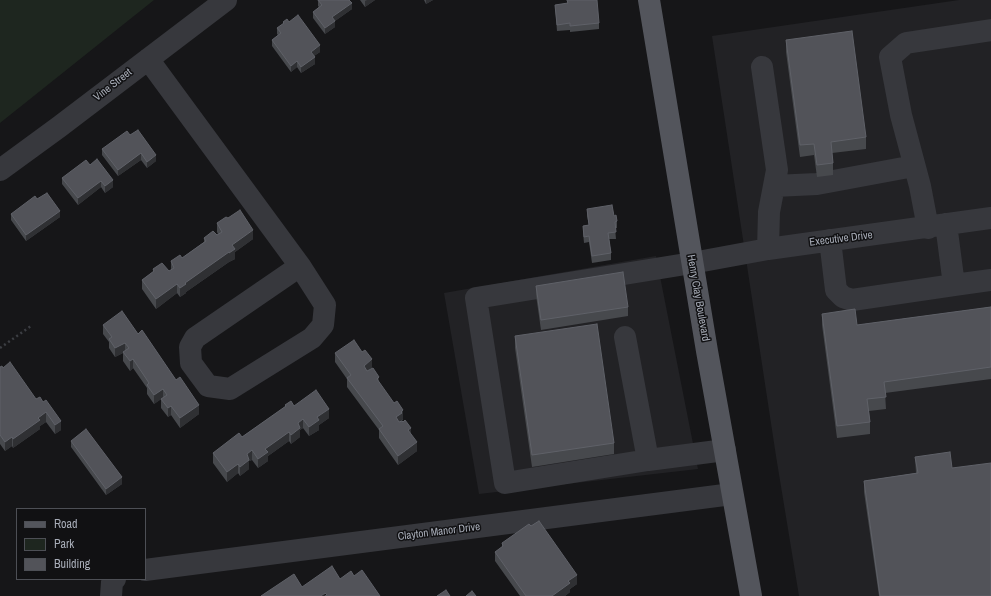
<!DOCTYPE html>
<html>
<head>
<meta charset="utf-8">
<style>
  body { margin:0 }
  #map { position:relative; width:991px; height:596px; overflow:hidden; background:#161618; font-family:"Archivo Narrow",sans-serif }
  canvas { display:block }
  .legend { position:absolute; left:16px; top:508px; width:130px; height:72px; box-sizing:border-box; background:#111113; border:1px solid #4d4f55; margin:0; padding:5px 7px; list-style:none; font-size:12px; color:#a8adb8 }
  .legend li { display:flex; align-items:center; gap:8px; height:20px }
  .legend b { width:20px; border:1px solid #4d4f55 }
</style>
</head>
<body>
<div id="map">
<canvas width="991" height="596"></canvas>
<ul class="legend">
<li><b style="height:5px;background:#53555c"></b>Road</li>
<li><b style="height:11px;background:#1e261f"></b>Park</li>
<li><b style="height:11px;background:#525359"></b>Building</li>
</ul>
</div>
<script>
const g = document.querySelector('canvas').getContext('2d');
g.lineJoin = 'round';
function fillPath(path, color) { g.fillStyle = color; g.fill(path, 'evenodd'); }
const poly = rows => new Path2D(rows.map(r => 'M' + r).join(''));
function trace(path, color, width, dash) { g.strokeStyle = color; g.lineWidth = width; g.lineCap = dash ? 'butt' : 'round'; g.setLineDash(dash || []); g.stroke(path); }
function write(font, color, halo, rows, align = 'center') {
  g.font = font + ' "Archivo Narrow",sans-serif'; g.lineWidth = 3; g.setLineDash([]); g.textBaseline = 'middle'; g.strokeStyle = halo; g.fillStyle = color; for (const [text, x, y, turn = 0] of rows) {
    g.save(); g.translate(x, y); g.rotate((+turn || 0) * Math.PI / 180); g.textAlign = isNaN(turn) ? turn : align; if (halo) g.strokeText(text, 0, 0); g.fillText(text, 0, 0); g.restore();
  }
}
fillPath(poly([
  [959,0,991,0,991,596,799,596,776,456,712,36],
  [656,256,698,469,479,494,444,293]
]), '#222225');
fillPath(poly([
  [0,0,154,0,0,123]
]), '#1e261f');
trace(poly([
  [0,348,31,326]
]), '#3d3f44', 2.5, [2, 3]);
trace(poly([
  [148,59,300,266,325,305,323,325,312,338,230,389,208,386,191,363,190,347,195,338,300,266],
  [762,67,777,170,769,212,768,249],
  [0,170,59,127,226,0],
  [774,186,817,184,914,166],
  [928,228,920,186,901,115,890,57,906,43,991,30],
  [830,240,836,290,843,297,852,300,954,285,946,224],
  [954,285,991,280],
  [625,337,648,460],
  [725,450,648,460,505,483,476,298,692,263,768,249,991,218],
  [145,570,732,494],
  [111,596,112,582,115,579]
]), '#37383d', 22);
trace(poly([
  [649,0,707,351,751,596]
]), '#53555c', 22);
fillPath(poly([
  [318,0,352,9,335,21,335,27,325,34,313,18,313,12,319,7,318,6],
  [360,0,375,0,365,7],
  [424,0,433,0,426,4],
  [567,0,599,23,599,29,570,32,570,30,557,31,555,5,567,4],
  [283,22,289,22,320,52,314,56,315,64,301,73,297,67,291,72,272,46,272,40,278,35,277,34,277,28,283,24],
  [786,40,866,137,866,149,832,153,833,163,833,175,817,177,814,155,800,157,786,52],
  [130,135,156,161,147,168,141,160,118,176,102,155,102,149],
  [90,165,113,187,105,193,101,187,78,205,62,184,62,178],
  [37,199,60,217,26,241,11,220,11,214],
  [587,209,614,216,617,221,617,228,615,228,616,239,609,239,611,253,611,260,592,263,589,242,584,243,583,232,583,226,589,225,587,216],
  [228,218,253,239,235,252,235,259,229,262,186,292,186,293,180,297,177,293,156,309,142,289,142,280,153,272,153,269,169,271,171,270,171,261,182,258,204,242,204,238,217,235,218,234,217,232,217,223],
  [536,286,628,307,628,316,541,330,536,295],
  [991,307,991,379,885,393,886,409,869,411,870,422,870,434,837,438,822,325,822,314,857,325],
  [103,325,138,334,199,414,180,428,171,415,168,417,161,408,161,399,154,404,147,394,147,388,133,368,130,371,123,361,123,353,115,357,109,348,109,342,103,334],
  [515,336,614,443,614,454,532,467,515,348],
  [335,353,372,368,370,370,379,383,403,419,402,421,411,434,417,451,398,465,379,438,379,430,347,387,347,379,335,362],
  [0,367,36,399,61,430,55,434,46,422,40,426,40,429,13,448,12,446,5,451,0,444],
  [285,405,294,406,329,418,319,425,319,430,309,436,303,428,300,430,300,437,291,444,289,441,268,456,268,461,258,468,252,460,249,461,249,469,240,476,238,473,227,482,213,463,213,453,242,437,285,407],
  [71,441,122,484,106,495,71,447],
  [915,457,952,468,991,596,879,596,864,492,864,481,916,473],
  [502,543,577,584,570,589,570,592,565,596,520,596,495,561,495,552,502,547]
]), '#47494d');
fillPath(poly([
  [367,0,375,0,365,7,365,1],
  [426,0,433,0,426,4],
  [352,3,352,9,335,21,335,27,325,34,325,28,332,17],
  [320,45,320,52,311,58,311,52],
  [315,57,315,64,301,73,301,67],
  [297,61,297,67,291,72,291,66],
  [141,153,141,160,118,176,118,170],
  [156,155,156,161,147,168,147,162],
  [113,180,113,187,105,193,105,186],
  [101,181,101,187,78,205,78,198],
  [60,211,60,217,26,241,26,235],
  [253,230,253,239,235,252,235,259,229,262,229,253,232,245],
  [229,252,229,262,186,292,186,293,180,297,180,288,185,283],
  [177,284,177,293,156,309,156,299],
  [125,343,125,352,123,352,123,353,115,357,115,348],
  [133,359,133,368,130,371,130,361],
  [372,359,372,368,364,375,364,366],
  [379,377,379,386,377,379],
  [163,389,163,398,154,404,154,395],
  [199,405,199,414,180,428,180,418],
  [171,406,171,415,168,417,168,408],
  [329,409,329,418,319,425,319,430,309,436,309,427,317,417],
  [403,410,403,419,402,420,402,422,396,426,396,417],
  [46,412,46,422,40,426,40,429,13,448,13,439,38,418],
  [303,419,303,428,300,430,300,437,291,444,291,435,298,423],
  [61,421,61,430,55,434,55,425],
  [411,428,411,437,408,430],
  [289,432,289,441,268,456,268,461,258,468,258,459,265,449],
  [12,437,12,446,5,451,5,442],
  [417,442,417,451,398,465,398,456],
  [252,450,252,460,249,461,249,469,240,476,240,467,247,454],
  [238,464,238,473,227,482,227,472],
  [122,477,122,484,106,495,106,489],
  [577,575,577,584,570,589,570,592,565,596,552,596,568,581],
  [325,593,325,596,321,596]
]), '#2f3033');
const building = poly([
  [318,0,349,0,352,3,332,17,335,21,325,28,313,12,322,5,318,0],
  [567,0,597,0,599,23,570,26,570,23,557,25,555,5,568,3,567,0],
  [298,15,320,45,311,52,315,57,301,67,297,61,291,66,272,40,281,33,277,28,284,23,283,22,287,19,289,22,298,15],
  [852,31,866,137,831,142,833,163,817,165,814,144,800,145,786,40,852,31],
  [138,130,156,155,147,162,141,153,118,170,102,149,127,131,130,135,138,130],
  [97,159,113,180,105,186,101,181,78,198,62,178,86,160,90,165,97,159],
  [47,193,60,211,26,235,11,214,35,196,37,199,47,193],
  [612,205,614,216,616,215,617,221,615,222,616,232,608,233,611,253,592,256,589,236,584,237,583,226,589,225,587,209,612,205],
  [240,210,253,230,232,245,235,249,229,253,229,252,185,283,186,284,180,288,177,284,156,299,142,280,154,271,153,269,162,263,169,271,174,268,171,261,180,255,182,258,206,241,204,238,213,231,217,235,222,232,217,223,226,217,228,218,240,210],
  [623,272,628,307,541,320,536,286,623,272],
  [991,307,991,367,884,382,886,397,867,399,870,422,837,426,822,314,855,309,857,325,991,307],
  [122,311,138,334,142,330,176,380,180,377,199,405,180,418,171,406,168,408,161,399,167,395,163,389,154,395,147,385,149,383,133,359,130,361,123,352,129,348,125,343,115,348,109,339,112,337,103,325,122,311],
  [597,324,614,443,532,455,515,336,597,324],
  [354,340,362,352,365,350,372,359,364,366,367,371,373,368,379,377,377,379,394,403,397,401,403,410,401,412,402,413,396,417,399,422,402,421,403,422,405,420,411,428,408,430,417,442,398,456,379,429,383,426,347,378,351,375,335,353,354,340],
  [10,362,36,399,40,397,43,402,46,400,61,421,55,425,46,412,38,418,40,420,13,439,12,437,5,442,0,435,0,367,2,366,3,368,10,362],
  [316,390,329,409,317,417,319,420,309,427,303,419,298,423,300,428,291,435,289,432,265,449,268,452,258,459,252,450,247,454,249,460,240,467,238,464,227,472,213,453,239,433,242,437,286,406,285,405,291,401,294,406,316,390],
  [86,429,122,477,106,489,71,441,86,429],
  [950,452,952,468,991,463,991,596,880,596,864,481,918,473,915,457,950,452],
  [539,521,577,575,568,581,570,583,552,596,526,596,495,552,503,546,502,543,529,524,531,526,539,521],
  [332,566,340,579,351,571,354,576,362,570,380,596,325,596,327,595,325,593,321,596,261,596,294,574,302,587,332,566],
  [446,590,450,596,437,596,446,590],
  [472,591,476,596,466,596,472,591]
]);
fillPath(building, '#525359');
trace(building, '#5f6168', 1);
write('11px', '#a8adb8', '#111113', [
  ["Vine Street",113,85,-38],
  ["Executive Drive",841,239,-7],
  ["Henry Clay Boulevard",698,298,80],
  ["Clayton Manor Drive",439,532,-7]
]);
</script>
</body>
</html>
